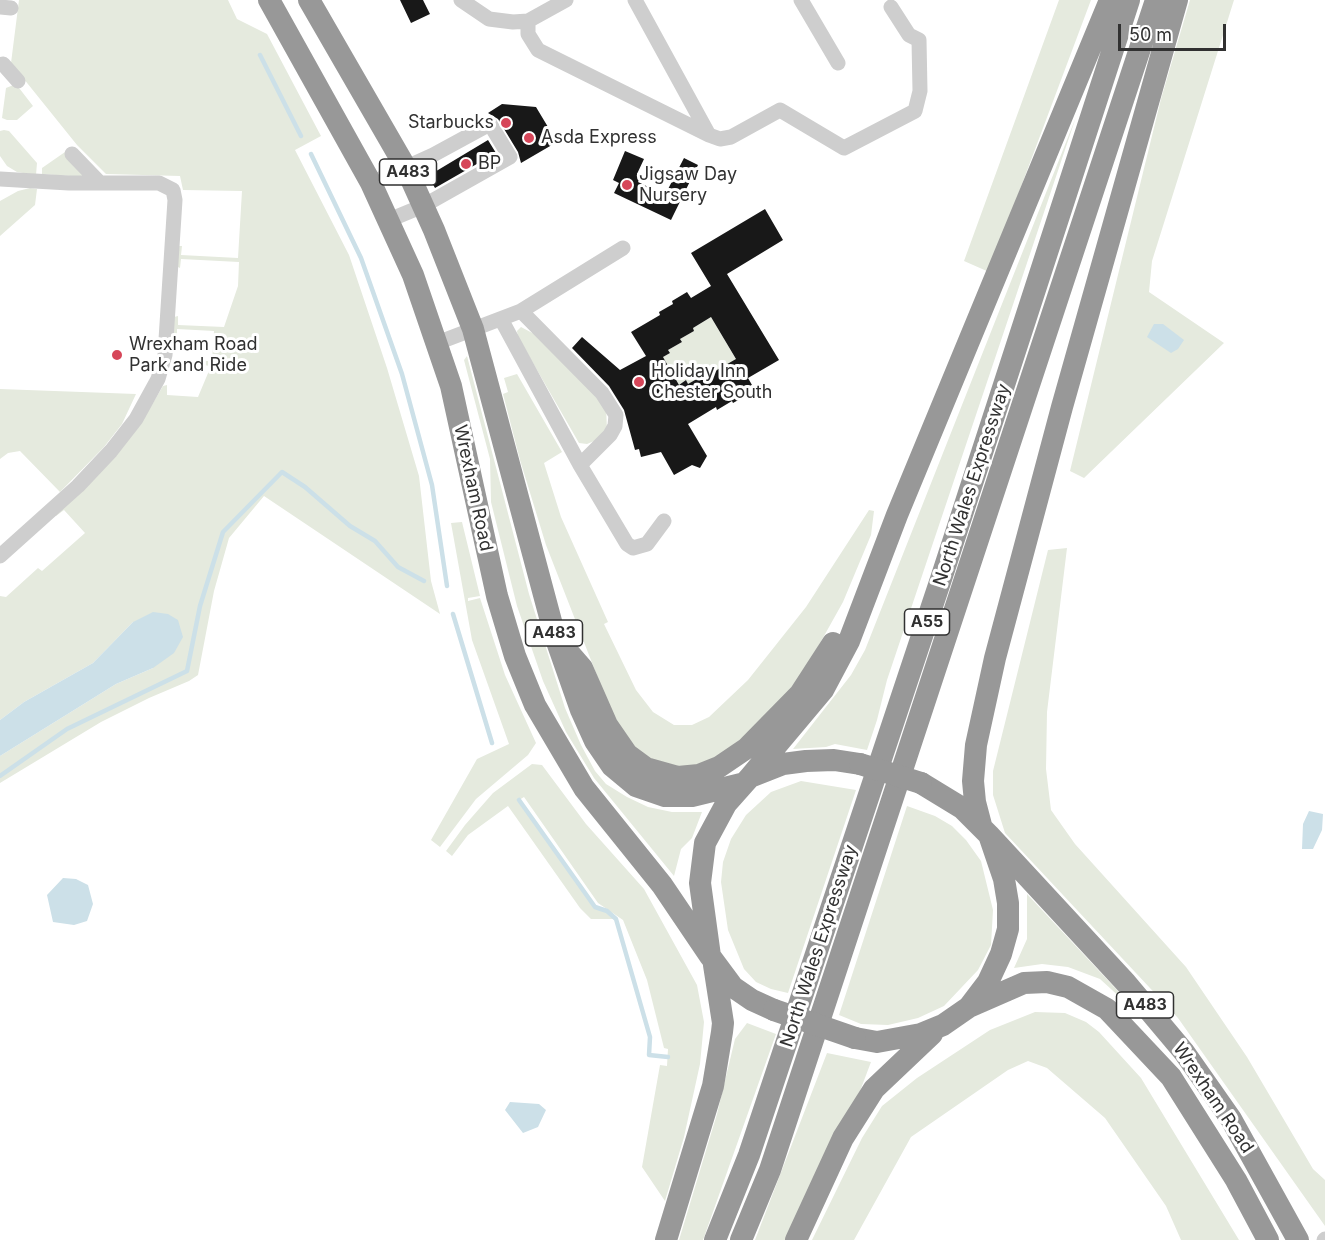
<!DOCTYPE html>
<html>
<head>
<meta charset="utf-8">
<style>
  body { margin:0 }
  #map { position:relative; width:1325px; height:1240px; overflow:hidden; background:#fff; font-family:Inter,sans-serif }
  canvas { display:block }
  .scale { position:absolute; left:1118px; top:24px; width:108px; height:27px; box-sizing:border-box; border:3px solid #313131; border-top:0; padding-left:8px; font-size:18px; line-height:21px; white-space:nowrap; color:#313131; -webkit-text-stroke:4px #fff; paint-order:stroke }
</style>
</head>
<body>
<div id="map">
<canvas width="1325" height="1240"></canvas>
<div class="scale">50 m</div>
</div>
<script>
const g = document.querySelector('canvas').getContext('2d');
g.lineJoin = 'round';
function fillPath(path, color) { g.fillStyle = color; g.fill(path, 'evenodd'); }
const poly = rows => new Path2D(rows.map(r => 'M' + r).join(''));
function trace(path, color, width, dash) { g.strokeStyle = color; g.lineWidth = width; g.lineCap = dash ? 'butt' : 'round'; g.setLineDash(dash || []); g.stroke(path); }
function write(font, color, halo, rows, align = 'center') {
  g.font = font + ' Inter,sans-serif'; g.lineWidth = 6; g.setLineDash([]); g.textBaseline = 'middle'; g.strokeStyle = halo; g.fillStyle = color; for (const [text, x, y, turn = 0] of rows) {
    g.save(); g.translate(x, y); g.rotate((+turn || 0) * Math.PI / 180); g.textAlign = isNaN(turn) ? turn : align; if (halo) g.strokeText(text, 0, 0); g.fillText(text, 0, 0); g.restore();
  }
}
fillPath(poly([
  [19,0,228,0,237,19,267,34,321,136,295,150,349,255,387,368,419,476,431,581,440,614,264,496,229,538,214,591,198,675,189,681,149,698,101,722,0,783,0,756,116,684,153,668,133,622,93,663,24,702,0,720,0,596,6,597,38,568,42,571,85,533,64,510,56,516,55,512,141,423,163,386,167,385,167,395,198,397,211,366,203,365,203,361,212,361,214,331,177,329,177,338,174,338,174,317,178,316,178,325,224,327,238,286,239,262,181,259,180,268,176,266,179,246,182,246,181,255,238,258,242,191,183,190,180,176,106,174,77,145,11,63],
  [1059,0,1091,0,989,272,964,261],
  [1190,0,1234,0,1152,261,1149,292,1224,343,1084,478,1070,471,1161,99],
  [16,84,33,106,17,120,7,120,2,118,6,88],
  [1076,117,887,680,877,720,867,750,835,744,826,747,793,749,851,675,865,650],
  [4,130,9,131,37,163,36,175,17,172,7,166,0,156,0,131],
  [65,152,85,177,42,174,42,168],
  [30,188,37,189,35,205,0,236,0,201,18,191],
  [711,317,737,361,703,378,702,376,688,384,686,380,679,385,663,357,670,353,668,350,682,342,680,339,694,331,693,328],
  [521,327,538,336,606,407,607,430,599,439,587,444,579,443,518,337,517,331],
  [467,356,529,594,565,708,581,745,595,771,606,784,627,797,648,807,672,812,702,812,692,838,681,849,674,876,594,778,566,732,543,681,517,606,491,502,490,459,464,360],
  [517,374,562,452,544,463,561,517,608,622,604,624,636,690,653,712,674,725,692,725,709,717,748,680,806,607,869,510,874,511,871,535,843,602,810,661,792,689,764,721,715,759,693,768,673,768,642,757,614,719,546,545,520,460,503,394,508,392,504,378],
  [0,389,136,394,122,424,104,447,60,492,20,451,8,453,0,459],
  [462,522,480,596,468,598,468,601,480,598,505,675,536,743,528,755,476,799,440,847,431,840,477,759,509,744,472,640,451,523],
  [1067,548,1047,712,1046,769,1051,810,1075,844,1186,967,1247,1057,1313,1169,1325,1180,1325,1226,1178,1018,1005,833,993,795,993,771,1048,550],
  [532,764,542,765,586,824,644,889,697,985,704,1022,700,1064,684,1137,665,1201,642,1167,660,1065,667,1066,668,1049,664,1048,647,980,623,920,598,903,524,797,519,800,595,907,607,911,616,919,591,919,580,908,508,806,468,835,452,856,446,851,465,825,493,793],
  [801,781,856,790,788,993,771,989,756,982,744,969,728,930,721,882,723,862,731,839,746,815,771,792],
  [907,806,935,816,952,826,966,840,981,861,993,910,991,945,978,970,944,1006,918,1018,888,1025,861,1024,839,1015],
  [1027,894,1147,1022,1100,979,1068,967,1042,964,1014,968,1027,939],
  [1035,1012,1065,1013,1086,1022,1099,1032,1141,1078,1239,1240,1181,1240,1166,1206,1105,1118,1047,1068,1028,1061,1008,1070,911,1137,854,1240,812,1240,862,1138,882,1106,917,1078,990,1030],
  [747,1023,776,1034,703,1240,679,1240,717,1114,735,1039],
  [827,1053,871,1062,857,1099,789,1240,755,1240]
]), '#e5eade');
fillPath(poly([
  [1154,324,1163,324,1184,340,1178,349,1171,353,1147,337],
  [153,612,168,614,178,620,183,637,174,653,153,668,116,684,0,756,0,720,24,702,93,663,133,622],
  [1309,811,1323,814,1322,830,1313,849,1302,849,1303,824],
  [63,878,76,879,88,885,93,904,87,921,74,925,53,922,47,895],
  [510,1102,539,1104,546,1110,538,1127,523,1133,505,1110]
]), '#cce0e8');
trace(poly([
  [260,55,301,136],
  [311,154,361,258,402,374,432,485,447,586],
  [453,614,492,743],
  [0,776,67,729,187,671,200,606,223,532,282,472,305,487,350,526,375,541,398,567,424,581],
  [519,800,595,907,607,911,616,919,650,1037,649,1055,668,1057]
]), '#cce0e8', 4.5);
fillPath(poly([
  [400,0,423,0,430,14,411,23],
  [502,104,536,107,557,142,521,163,518,152,498,119,488,113],
  [488,140,496,153,435,188,428,176],
  [625,151,644,159,637,174,641,176,638,182,665,195,684,158,698,165,671,220,614,193,619,183,613,180],
  [765,209,783,240,727,274,779,360,748,378,752,385,745,389,749,394,733,403,732,401,717,410,716,407,688,424,707,456,700,468,692,465,674,475,661,452,641,457,639,449,635,450,624,410,609,386,572,348,582,337,620,370,646,356,631,332,660,315,659,312,673,304,672,301,687,292,691,298,711,286,691,253],
  [711,317,736,359,703,378,702,376,688,384,686,380,679,385,663,357,670,353,668,350,682,342,680,339,694,331,693,328]
]), '#181818');
trace(poly([
  [461,0,489,19,513,22,528,21,566,0],
  [635,0,709,135],
  [801,0,838,63],
  [0,7,11,8],
  [528,21,528,34,538,50,709,135,720,139,731,137,780,110,844,148,915,111,920,91,919,40,909,35,891,7],
  [3,64,18,81],
  [72,154,99,182],
  [0,179,69,183,159,183,173,190,175,200,165,355,158,379,136,419,111,451,78,486,0,556],
  [371,183,433,155,490,124,510,157,423,206,389,220],
  [521,311,602,393,616,415,615,426,610,435,580,465],
  [501,319,580,465,627,544,633,548,647,544,664,521],
  [437,343,521,311,623,248],
  [1324,1240,1325,1239]
]), '#cecece', 15);
trace(poly([
  [269,0,371,183,413,275,451,386,497,596,515,656,535,705,584,788,662,885,710,956],
  [309,0,406,168,434,230,473,329,555,636,581,710,595,741,612,766,636,786,665,796,692,796,741,784],
  [569,653,582,668,607,725,627,754,646,768,678,777,699,775,719,767,747,748,800,694,833,643],
  [750,777,823,690,849,641,897,515,1110,0],
  [981,825,975,802,973,781,976,745,995,658,1062,407,1177,0],
  [989,835,1126,983,1184,1052,1231,1119,1298,1240],
  [969,1007,1024,983,1047,982,1068,987,1107,1009,1171,1077,1236,1180,1268,1240],
  [774,1010,752,1000,733,987,710,956,700,883,705,843,726,804,750,777,783,764,806,761,834,760,860,764],
  [855,1038,877,1042,921,1034,943,1025,969,1007,988,982,1001,954,1008,929,1008,903,1004,879,989,835,962,808,921,783],
  [666,1240,713,1086,722,1032,723,1023,714,965],
  [715,1240,749,1155,940,582,1129,0],
  [741,1240,770,1170,1156,0],
  [796,1240,843,1138,874,1089,932,1034]
]), '#989898', 22);
trace(poly([
  [860,764,921,783],
  [774,1010,855,1038]
]), '#989898', 22);
for (const [x, y, r, color] of [
  [506,123,6,"#d64659"],
  [529,138,6,"#d64659"],
  [466,164,6,"#d64659"],
  [627,185,6,"#d64659"],
  [117,355,6,"#d64659"],
  [639,382,6,"#d64659"]
]) { const dot = new Path2D(); dot.arc(x, y, r, 0, 2 * Math.PI); g.fillStyle = color; g.fill(dot); trace(dot, '#fff', 2); }
for (const [x, y, w] of [
  [408,172,57],
  [927,622,45],
  [554,633,57],
  [1145,1005,57]
]) { const box = new Path2D(); box.roundRect(x - w / 2, y - 13, w, 26, 4.5); g.fillStyle = '#fff'; g.fill(box); trace(box, '#313131', 1.5); }
write('bold 16px', '#313131', null, [
  ["A483",408,172],
  ["A55",927,622],
  ["A483",554,633],
  ["A483",1145,1005]
]);
write('18px', '#313131', '#fff', [
  ["Starbucks",494,123,"right"],
  ["Asda Express",541,138],
  ["BP",478,164],
  ["Jigsaw Day",639,175],
  ["Nursery",639,196],
  ["Wrexham Road",129,345],
  ["Park and Ride",129,366],
  ["Holiday Inn",651,372],
  ["Chester South",651,393]
], 'left');
write('18px', '#313131', '#fff', [
  ["North Wales Expressway",972,485,-72],
  ["Wrexham Road",473,488,78],
  ["North Wales Expressway",819,946,-72],
  ["Wrexham Road",1213,1098,56]
]);
</script>
</body>
</html>
